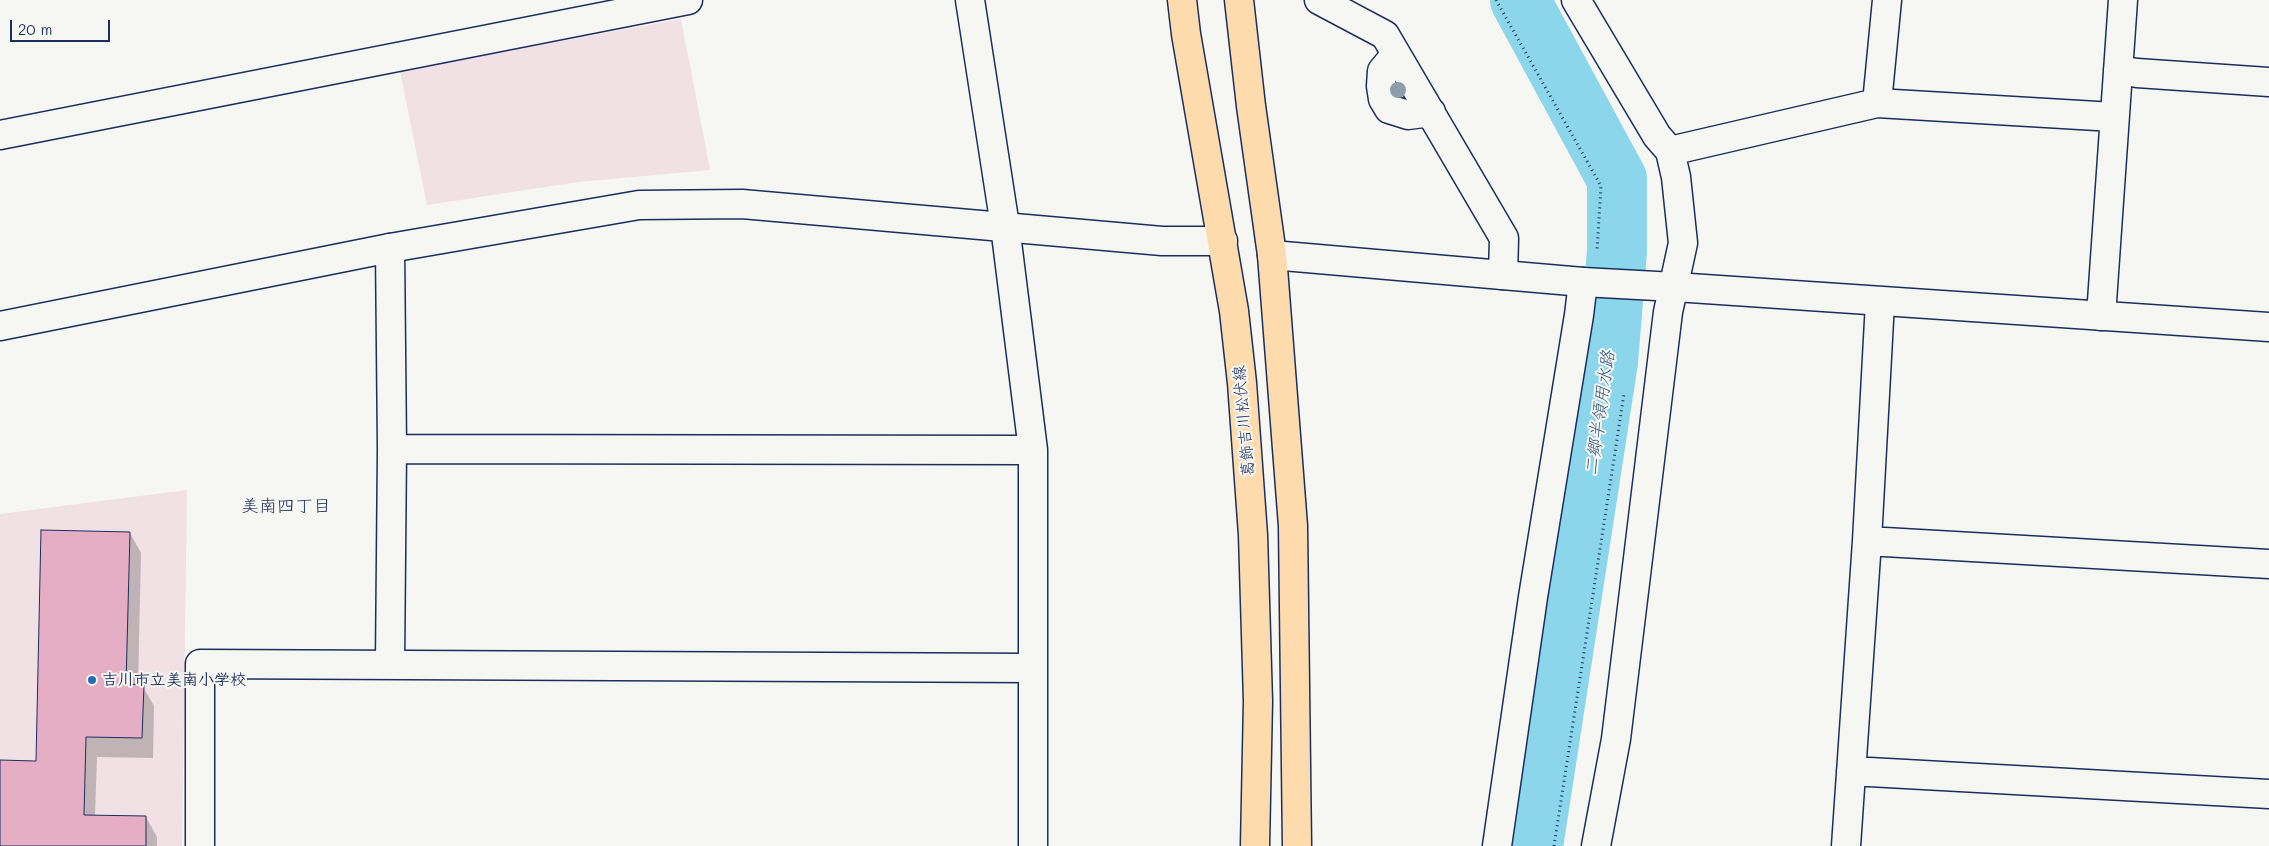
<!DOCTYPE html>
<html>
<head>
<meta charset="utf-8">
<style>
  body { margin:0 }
  #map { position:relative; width:2269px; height:846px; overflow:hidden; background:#f6f6f2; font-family:Mali,sans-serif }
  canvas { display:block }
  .scale { position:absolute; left:10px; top:20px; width:100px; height:22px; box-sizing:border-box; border:2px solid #1b2f5e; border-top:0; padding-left:6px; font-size:15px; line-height:18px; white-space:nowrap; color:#1b2f5e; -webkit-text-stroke:4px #f6f6f2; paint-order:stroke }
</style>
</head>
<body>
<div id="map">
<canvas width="2269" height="846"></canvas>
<div class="scale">20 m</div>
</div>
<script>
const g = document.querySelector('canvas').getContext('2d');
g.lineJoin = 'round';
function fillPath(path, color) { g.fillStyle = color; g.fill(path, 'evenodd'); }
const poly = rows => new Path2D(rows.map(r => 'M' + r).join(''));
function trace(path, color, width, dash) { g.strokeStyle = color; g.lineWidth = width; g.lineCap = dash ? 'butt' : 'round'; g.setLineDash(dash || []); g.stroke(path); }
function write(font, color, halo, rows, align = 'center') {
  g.font = font + ' Mali,"Klee One",sans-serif'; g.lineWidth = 4; g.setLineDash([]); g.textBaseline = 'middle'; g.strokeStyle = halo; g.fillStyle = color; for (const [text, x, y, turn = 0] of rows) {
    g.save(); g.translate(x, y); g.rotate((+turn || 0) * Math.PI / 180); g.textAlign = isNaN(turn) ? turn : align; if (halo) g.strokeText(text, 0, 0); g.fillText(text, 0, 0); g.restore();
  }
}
fillPath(poly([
  [681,19,710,170,578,182,427,205,400,71],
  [187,490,182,846,0,846,0,514]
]), '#f1e0e4');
fillPath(poly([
  [130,533,141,553,138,686,143,687,154,706,153,758,97,757,95,816,146,817,157,837,157,846,0,846,0,761,37,762]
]), '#0003');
trace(poly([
  [1520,0,1617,179,1617,251,1608,362,1533,846]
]), '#8bd6eb', 60);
const building = poly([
  [41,530,130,532,126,684,144,685,142,738,86,737,84,815,146,816,146,846,0,846,0,760,36,761,41,530]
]);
fillPath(building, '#e5aec5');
trace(building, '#1b2f5e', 1);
const street = poly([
  [970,0,1005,226,1033,450,1033,846],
  [1319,0,1385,35,1504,238,1503,275],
  [1576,0,1657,136,1670,151,1676,177,1683,243,1668,312,1616,739,1596,846],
  [1396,54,1382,71,1381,86,1383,99,1389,109,1408,115,1431,112],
  [2118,70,2137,73,2269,82],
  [1877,103,1887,0],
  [0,135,688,0],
  [1670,151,1877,103,2114,117],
  [390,248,392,449,390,664],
  [2101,316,2123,0],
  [392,449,1033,450],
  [1867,541,2269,564],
  [1851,771,2269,794],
  [200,846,200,664,1032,668],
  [1497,846,1533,597,1579,315,1583,282],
  [1846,846,1867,541,1880,302]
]);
const secondary = poly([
  [1272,255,1583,282,1675,287,2269,327],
  [0,326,390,248,639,205,742,204,1162,241,1223,241]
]);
const primary = poly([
  [1182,0,1186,34,1234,311,1242,383,1253,535,1258,701,1255,846],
  [1239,0,1251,106,1272,255,1293,526,1297,846]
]);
trace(street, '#1b2f5e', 31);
trace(secondary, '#1b2f5e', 31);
trace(primary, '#1b2f5e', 31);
trace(poly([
  [1496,0,1601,186,1597,251],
  [1554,846,1624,394]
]), '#1b2f5e', 3, [1, 4]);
trace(street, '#f6f6f2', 28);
trace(secondary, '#f6f6f2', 28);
trace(primary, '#fedbac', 28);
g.fillStyle = '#8e9daa';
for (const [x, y] of [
  [1398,90]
]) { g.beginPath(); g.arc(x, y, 8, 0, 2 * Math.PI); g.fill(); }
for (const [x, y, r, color] of [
  [92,680,5,"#1f6fb2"]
]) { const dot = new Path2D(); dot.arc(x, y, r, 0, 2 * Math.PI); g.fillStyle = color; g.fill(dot); trace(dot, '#f6f6f2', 2); }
write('16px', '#1b2f5e', '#f6f6f2', [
  ["葛飾吉川松伏線",1244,421,-95]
]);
write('bold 16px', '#1b2f5e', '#f6f6f2', [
  ["吉川市立美南小学校",102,680]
], 'left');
write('italic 18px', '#375981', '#f6f6f2', [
  ["二郷半領用水路",1600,413,-82]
]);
write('18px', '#1b2f5e', '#f6f6f2', [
  ["美南四丁目",286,506]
]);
</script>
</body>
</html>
